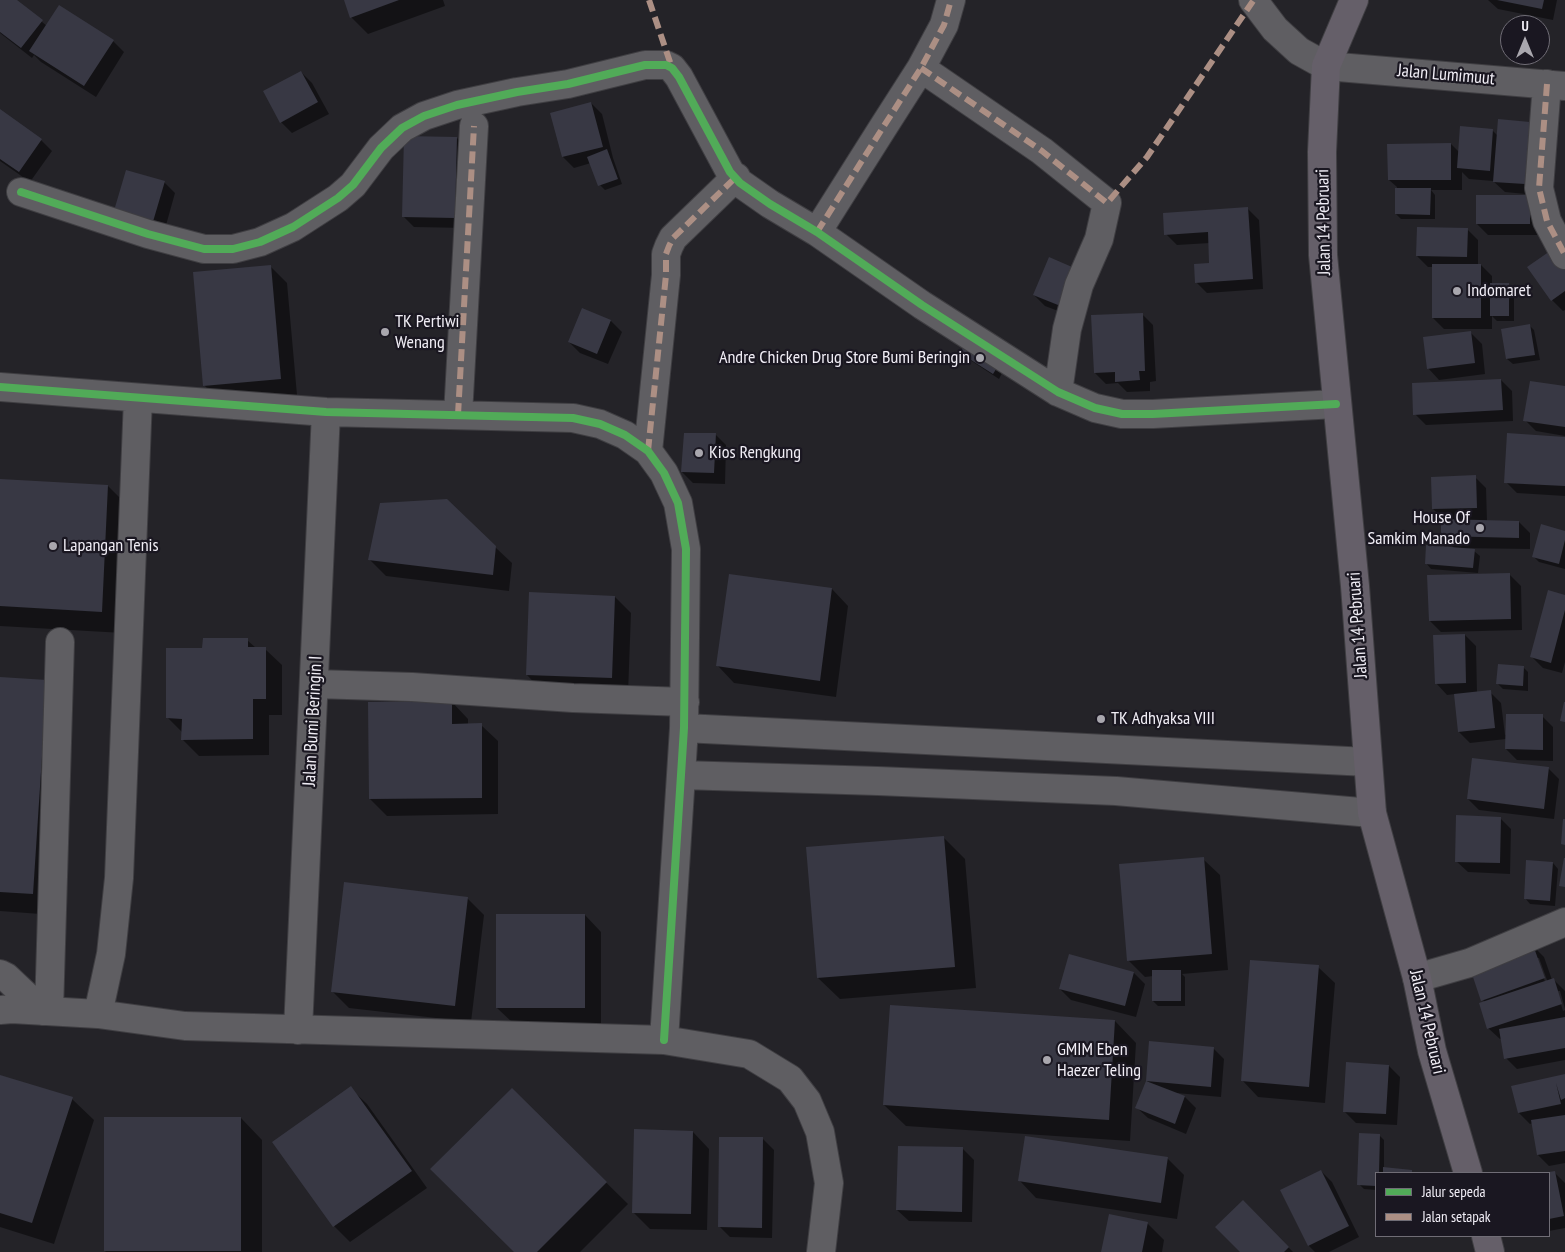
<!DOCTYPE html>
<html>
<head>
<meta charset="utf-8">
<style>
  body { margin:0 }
  #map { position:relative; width:1565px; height:1252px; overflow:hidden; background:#242328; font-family:"PT Sans Narrow",sans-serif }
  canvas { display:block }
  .legend { position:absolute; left:1375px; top:1172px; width:175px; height:65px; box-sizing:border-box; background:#1a1721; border:1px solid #706d76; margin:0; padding:6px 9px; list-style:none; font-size:15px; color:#f1eef6 }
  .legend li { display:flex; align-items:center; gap:10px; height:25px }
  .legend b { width:25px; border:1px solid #706d76 }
  .north { position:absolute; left:1500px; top:15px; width:50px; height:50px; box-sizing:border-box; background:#1a1721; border:1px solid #706d76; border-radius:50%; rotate:0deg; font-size:14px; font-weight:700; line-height:20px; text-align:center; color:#f1eef6 }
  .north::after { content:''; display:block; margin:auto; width:18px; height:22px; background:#a9a7ae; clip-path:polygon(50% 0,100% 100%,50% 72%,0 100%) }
</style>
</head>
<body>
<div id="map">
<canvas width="1565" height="1252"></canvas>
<ul class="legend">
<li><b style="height:6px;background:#51ab58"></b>Jalur sepeda</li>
<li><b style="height:6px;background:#ac8f84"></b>Jalan setapak</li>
</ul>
<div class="north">U</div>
</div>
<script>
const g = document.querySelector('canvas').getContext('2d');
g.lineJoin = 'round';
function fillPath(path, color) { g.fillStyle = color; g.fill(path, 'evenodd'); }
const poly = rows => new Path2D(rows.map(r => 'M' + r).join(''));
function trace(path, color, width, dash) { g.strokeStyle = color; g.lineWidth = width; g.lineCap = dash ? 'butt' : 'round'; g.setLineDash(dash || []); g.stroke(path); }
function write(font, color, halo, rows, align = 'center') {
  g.font = font + ' "PT Sans Narrow",sans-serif'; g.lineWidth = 4.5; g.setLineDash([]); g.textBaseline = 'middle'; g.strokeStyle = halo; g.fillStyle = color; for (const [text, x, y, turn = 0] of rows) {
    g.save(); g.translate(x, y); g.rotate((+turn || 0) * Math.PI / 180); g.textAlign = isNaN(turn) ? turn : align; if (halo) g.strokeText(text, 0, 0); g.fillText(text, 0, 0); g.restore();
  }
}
fillPath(poly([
  [0,0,15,0,47,26,113,41,124,52,96,97,41,62,34,55,32,58,0,33],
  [345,0,443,0,445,6,368,34,351,17],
  [1488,0,1557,0,1553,20,1498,9],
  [301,72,312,83,329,114,292,133,281,122,265,92],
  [591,103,602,114,613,158,622,184,605,190,600,185,591,163,574,168,563,157],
  [0,110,41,140,52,151,30,182,0,161],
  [1530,123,1541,134,1536,195,1505,192,1493,181,1469,179,1462,172,1462,190,1431,190,1435,195,1435,219,1401,219,1396,214,1397,187,1389,180,1451,144,1459,152,1492,130,1498,136],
  [457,138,468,149,466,228,414,227,403,216],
  [164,182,175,193,163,236,126,225],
  [1529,196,1540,235,1488,235,1477,224],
  [1248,209,1259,220,1263,289,1207,293,1196,282,1211,264,1210,243,1177,245,1166,234],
  [1467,229,1478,240,1478,265,1481,265,1492,276,1492,285,1509,285,1514,290,1514,321,1497,321,1492,316,1492,329,1444,329,1433,318,1433,267,1428,267,1417,256],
  [1049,259,1074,317,1045,306,1034,295],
  [1565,263,1565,310,1563,311,1552,300],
  [271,267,287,283,297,395,220,402,204,385],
  [583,309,611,321,622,332,608,364,580,353,569,342],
  [1142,314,1153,325,1156,381,1150,382,1150,391,1127,392,1118,383,1106,384,1095,373],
  [1529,325,1534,330,1540,360,1513,364,1507,359,1502,330],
  [1471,333,1482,344,1485,374,1439,380,1428,368],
  [961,353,1004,369,999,379,967,358],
  [1501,380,1512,391,1513,421,1426,425,1415,414],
  [1565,388,1565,436,1536,431,1525,420],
  [715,434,726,445,725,484,693,483,682,472],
  [1565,438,1565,496,1517,493,1506,482],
  [1475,477,1486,488,1487,521,1519,522,1530,533,1530,549,1454,548,1442,536,1443,518,1433,509],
  [0,481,108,486,130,508,123,633,0,626],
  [1565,532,1565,569,1539,562,1534,557],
  [495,547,512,563,509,591,386,576,369,559],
  [1474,551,1480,556,1478,573,1431,569,1426,563],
  [1510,575,1521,586,1522,630,1441,632,1430,621],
  [730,576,832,589,848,606,836,697,734,683,718,666],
  [1565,596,1565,662,1562,673,1543,668,1532,657],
  [615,597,631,613,628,694,543,692,527,675],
  [1465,635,1476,646,1477,693,1490,692,1501,703,1505,735,1542,716,1553,727,1553,761,1517,760,1506,749,1506,739,1470,743,1459,732,1455,694,1447,695,1436,683],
  [247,640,256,648,265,649,282,665,282,715,269,715,269,755,199,756,182,739,183,733,168,718,203,649],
  [1523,667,1528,672,1528,691,1503,689,1498,684],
  [0,679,46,681,54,915,0,911],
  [452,702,468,719,468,725,481,725,498,741,498,814,387,816,370,799],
  [1548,768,1559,779,1554,819,1479,810,1468,799],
  [1500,818,1511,829,1510,874,1468,872,1456,861],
  [943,837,965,859,976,988,840,999,818,978],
  [1203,859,1220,875,1228,970,1182,974,1185,977,1185,1006,1158,1006,1153,1001,1153,976,1145,977,1128,960],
  [1553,863,1558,869,1555,906,1530,904,1525,898],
  [467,898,484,915,471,1022,349,1008,333,992],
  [585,915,601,932,601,1024,514,1024,497,1008],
  [1533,946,1544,957,1552,980,1554,980,1565,991,1565,1009,1560,991,1557,991,1563,1011,1565,1010,1565,1060,1517,1069,1506,1058,1502,1038,1500,1039,1488,1028,1485,1002,1483,1000],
  [1536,958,1539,958,1548,983,1546,984],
  [1069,956,1134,973,1145,984,1136,1017,1071,1000,1060,989],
  [1318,967,1335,983,1325,1103,1258,1097,1242,1080],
  [1115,1021,1136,1043,1130,1141,906,1126,884,1105],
  [1151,1042,1213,1048,1224,1059,1221,1097,1176,1093,1185,1097,1196,1108,1186,1134,1148,1118,1136,1107,1147,1081],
  [1389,1066,1400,1077,1397,1125,1356,1123,1345,1112],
  [1565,1075,1565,1163,1549,1166,1538,1155,1533,1123,1530,1124,1519,1113],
  [0,1076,72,1099,94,1120,54,1244,0,1227],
  [350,1088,367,1104,427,1188,350,1242,334,1226],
  [512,1090,628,1204,580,1252,515,1252],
  [241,1118,262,1140,262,1252,106,1252,105,1251],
  [693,1132,709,1149,707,1230,650,1229,633,1212],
  [1379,1135,1384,1140,1384,1168,1411,1172,1413,1173,1376,1173,1376,1190,1364,1189,1359,1184],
  [763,1139,774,1150,772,1238,730,1237,719,1226],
  [963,1149,974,1160,972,1222,909,1221,897,1210],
  [1167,1158,1184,1175,1177,1219,1036,1198,1020,1181],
  [1321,1171,1332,1182,1359,1237,1329,1252,1315,1252,1309,1246,1281,1191],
  [1554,1172,1565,1183,1565,1228,1549,1231,1549,1173],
  [1243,1201,1293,1252,1241,1252],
  [1110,1215,1148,1224,1164,1240,1162,1252,1103,1252]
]), '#0007');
fillPath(poly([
  [0,0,17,0,43,20,21,48,0,32],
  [344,0,399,0,350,18],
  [1497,0,1544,0,1542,9],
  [59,5,114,40,84,86,29,51],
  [301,71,318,102,280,123,263,91],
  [591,102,603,147,562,157,550,113],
  [0,109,42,139,19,172,0,159],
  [1498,119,1530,122,1525,184,1493,182],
  [1460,126,1493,129,1490,171,1457,168],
  [404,136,457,137,455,218,402,217],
  [1451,143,1451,180,1388,180,1387,144],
  [607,149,618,179,598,186,587,157],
  [126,170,165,181,152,225,113,214],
  [1395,188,1431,188,1430,215,1395,214],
  [1476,195,1530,195,1530,224,1476,224],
  [1248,207,1253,279,1195,283,1194,264,1209,263,1208,232,1164,235,1163,213],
  [1417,227,1468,228,1467,257,1416,256],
  [1553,249,1565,265,1565,291,1551,301,1527,267],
  [1049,257,1079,270,1063,307,1033,295],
  [1432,264,1481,264,1481,318,1432,318],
  [271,265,281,379,203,386,193,272],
  [1490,283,1509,283,1509,316,1490,316],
  [582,308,611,320,597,354,568,342],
  [1143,313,1145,371,1139,371,1140,380,1115,382,1115,372,1094,373,1091,315],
  [1530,324,1535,355,1506,359,1501,329],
  [1471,331,1475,363,1427,369,1423,337],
  [967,341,1000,363,993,374,960,353],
  [1501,379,1503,410,1413,415,1412,383],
  [1530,381,1565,386,1565,427,1523,421],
  [684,433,716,433,714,473,681,472],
  [1507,433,1565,437,1565,486,1504,483],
  [1476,475,1477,508,1432,509,1431,477],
  [0,479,108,485,102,612,0,606],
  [447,499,496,546,493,575,368,560,380,503],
  [1441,519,1519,521,1519,538,1441,536],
  [1541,524,1565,531,1565,540,1559,564,1532,557],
  [1426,545,1475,549,1473,568,1425,564],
  [1510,573,1511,619,1429,621,1427,575],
  [729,574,832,588,820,681,716,666],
  [1548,590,1565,595,1565,610,1551,663,1530,657],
  [529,592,615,596,612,678,526,675],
  [1465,634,1466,683,1435,684,1433,635],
  [203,638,248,638,248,647,266,647,266,699,253,699,253,739,181,740,182,719,166,718,166,648,202,648],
  [1498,664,1524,666,1523,686,1496,684],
  [0,677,47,680,33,894,0,892],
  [1491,690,1495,728,1458,732,1454,694],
  [452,701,452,724,482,723,482,798,369,799,368,702],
  [1564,702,1565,702,1565,722,1560,721],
  [1506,714,1543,714,1543,750,1505,749],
  [1472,758,1549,767,1544,809,1467,799],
  [1456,815,1501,817,1500,863,1455,862],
  [1563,819,1565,819,1565,845,1561,844],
  [944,836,955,967,817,978,806,847],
  [1204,857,1212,954,1127,961,1119,864],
  [1564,858,1565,858,1565,887,1559,886],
  [1526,860,1553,862,1550,901,1524,899],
  [344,882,468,897,455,1006,331,992],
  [496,914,585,914,585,1008,496,1008],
  [1533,945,1545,978,1481,1001,1470,968],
  [1069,954,1134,972,1125,1006,1059,989],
  [1250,960,1319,965,1309,1087,1241,1081],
  [1152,970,1181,970,1181,1001,1152,1001],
  [1554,978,1562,1004,1487,1029,1479,1003],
  [890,1005,1115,1020,1109,1120,883,1105],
  [1565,1017,1565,1048,1504,1059,1499,1029],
  [1149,1041,1214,1047,1211,1087,1146,1081],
  [1346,1062,1389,1065,1386,1114,1343,1112],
  [1565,1074,1565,1098,1561,1100,1556,1083,1561,1104,1518,1113,1511,1086],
  [0,1075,73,1097,32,1223,0,1213],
  [1146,1081,1185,1096,1175,1124,1135,1108],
  [351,1086,412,1171,333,1227,272,1142],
  [512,1088,607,1182,537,1252,514,1252,430,1169],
  [1565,1115,1565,1151,1537,1155,1531,1120],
  [104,1117,241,1117,241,1251,104,1251],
  [634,1129,693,1131,691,1214,632,1213],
  [1359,1133,1380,1134,1379,1173,1376,1173,1376,1186,1357,1185],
  [1025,1136,1168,1157,1161,1203,1018,1181],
  [719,1137,763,1137,762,1228,718,1227],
  [898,1146,963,1147,962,1212,896,1210],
  [1383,1167,1412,1170,1412,1173,1383,1173],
  [1321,1170,1349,1226,1308,1246,1280,1190],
  [1555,1171,1564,1216,1549,1219,1549,1172],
  [1243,1200,1289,1247,1284,1252,1240,1252,1215,1227],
  [1109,1214,1148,1222,1142,1252,1101,1252]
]), '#383844');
const minor = poly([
  [1253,0,1275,29,1299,51,1326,66,1565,86],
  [921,68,1042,151,1107,203,1099,239,1079,285,1067,329,1058,392],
  [1547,84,1539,188,1547,221,1565,255],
  [21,192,148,234,204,249,233,249,260,242,293,227,338,198,353,185,381,148,402,128,424,116,457,105,517,92,568,84,645,65,666,65,672,68,679,77,730,172,740,183,770,204,817,232,922,305,1058,392,1095,408,1122,414,1153,414,1336,404],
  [817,232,882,129,921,68,944,25,951,0],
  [0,387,326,412,573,418,600,424,625,435,648,451,664,473,678,503,686,549,684,728,664,1040],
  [458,415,474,126],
  [648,451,666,275,666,254,669,246,673,238,736,177],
  [315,684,412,687,573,698,685,702],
  [684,728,1368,762],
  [681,775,878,781,1116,791,1372,813],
  [0,974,6,977,42,1011],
  [1417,978,1469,963,1565,922],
  [0,1010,12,1009,98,1014,185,1026,664,1040,749,1054,790,1079,807,1101,820,1132,829,1183,821,1252],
  [49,1011,60,642],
  [98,1014,111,954,119,878,138,398],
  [298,1030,326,412]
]);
const major = poly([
  [1354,0,1326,66,1322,152,1323,255,1355,586,1372,813,1417,978,1432,1051,1468,1173],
  [1486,1236,1490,1252]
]);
trace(minor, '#3f3e42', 30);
trace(major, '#3f3e42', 30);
trace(minor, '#5f5e62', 28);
trace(major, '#655f69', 28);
trace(poly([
  [649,0,672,68],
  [921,68,1042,151,1107,203,1147,157,1253,1],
  [1547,84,1539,188,1547,221,1565,255],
  [817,232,882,129,921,68,944,25,951,0],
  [458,415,474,126],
  [648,451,666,275,666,254,669,246,673,238,736,177]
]), '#ac8f84', 6, [12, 6]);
trace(poly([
  [21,192,148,234,204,249,233,249,260,242,293,227,338,198,353,185,381,148,402,128,424,116,457,105,517,92,568,84,645,65,666,65,672,68,679,77,730,172,740,183,770,204,817,232,922,305,1058,392,1095,408,1122,414,1153,414,1336,404],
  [0,387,326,412,573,418,600,424,625,435,648,451,664,473,678,503,686,549,684,728,664,1040]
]), '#51ab58', 8);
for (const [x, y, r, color] of [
  [1457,291,5,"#a9a7ae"],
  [385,332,5,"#a9a7ae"],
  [980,358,5,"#a9a7ae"],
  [699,453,5,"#a9a7ae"],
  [1480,528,5,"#a9a7ae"],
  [53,546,5,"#a9a7ae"],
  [1101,719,5,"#a9a7ae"],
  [1047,1060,5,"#a9a7ae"]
]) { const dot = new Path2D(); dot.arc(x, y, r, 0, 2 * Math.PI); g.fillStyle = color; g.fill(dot); trace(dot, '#1a1721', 2); }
write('18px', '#f1eef6', '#1a1721', [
  ["Jalan Lumimuut",1446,75,5],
  ["Jalan 14 Pebruari",1324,222,-91],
  ["Jalan 14 Pebruari",1358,625,-94],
  ["Jalan Bumi Beringin I",313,721,-87],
  ["Jalan 14 Pebruari",1427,1022,77]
]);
write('18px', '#f1eef6', '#1a1721', [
  ["Indomaret",1467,291],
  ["TK Pertiwi",395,322],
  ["Wenang",395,343],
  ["Andre Chicken Drug Store Bumi Beringin",970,358,"right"],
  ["Kios Rengkung",709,453],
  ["House Of",1470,518,"right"],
  ["Samkim Manado",1470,539,"right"],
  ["Lapangan Tenis",63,546],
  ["TK Adhyaksa VIII",1111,719],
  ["GMIM Eben",1057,1050],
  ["Haezer Teling",1057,1071]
], 'left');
</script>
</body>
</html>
